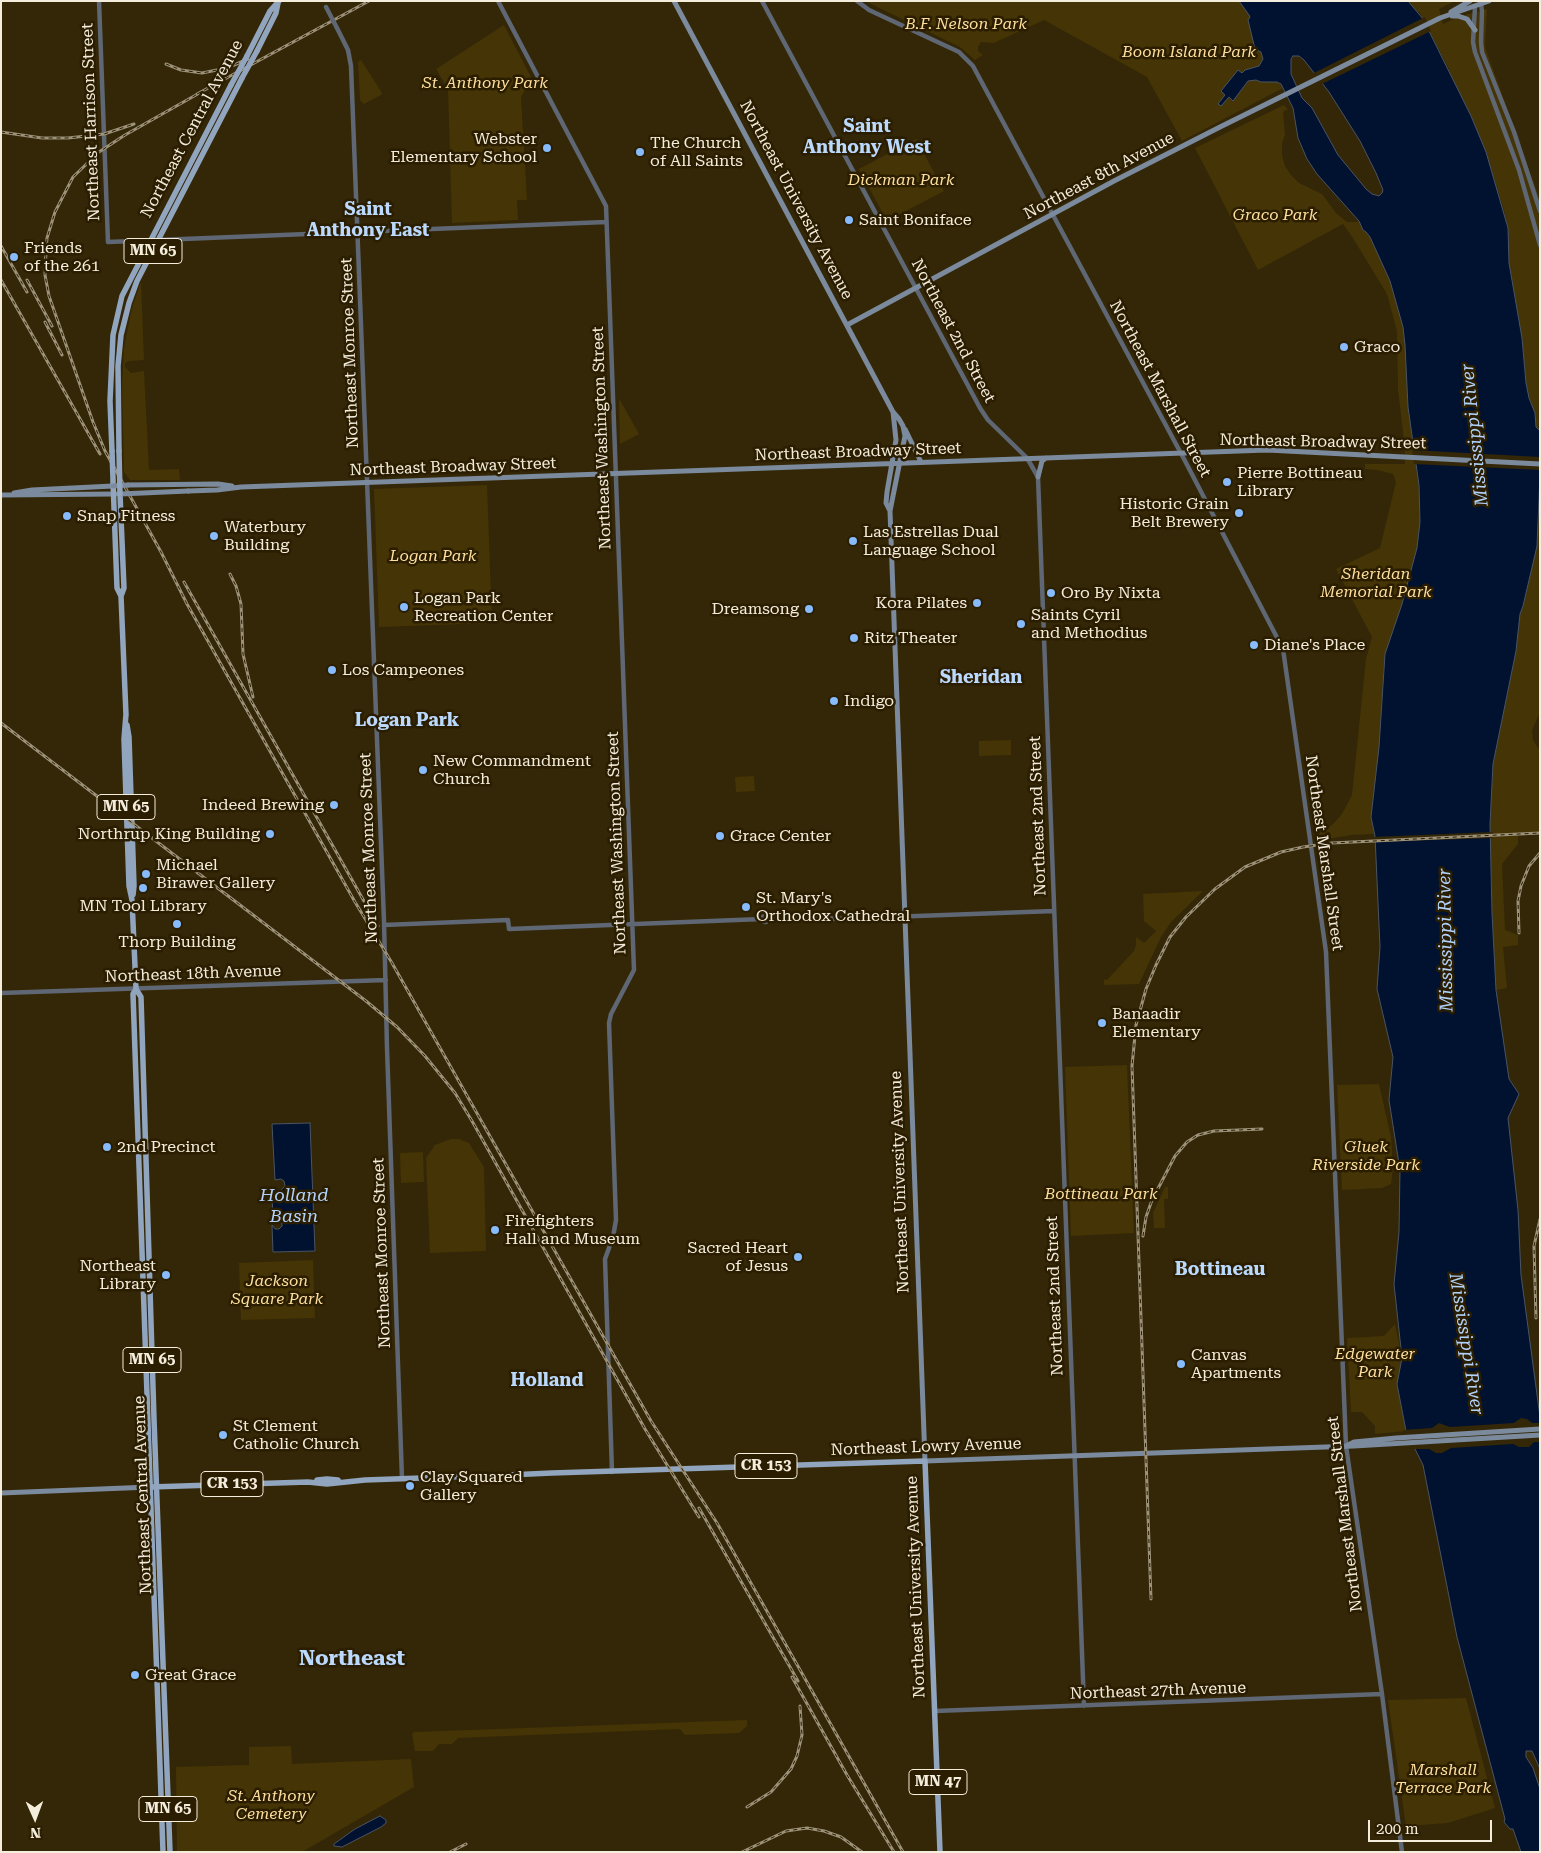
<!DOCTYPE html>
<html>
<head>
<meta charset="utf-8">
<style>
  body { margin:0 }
  #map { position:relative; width:1541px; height:1853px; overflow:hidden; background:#342707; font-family:"Roboto Serif",serif }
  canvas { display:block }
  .frame { position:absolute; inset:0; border:2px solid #f5eddc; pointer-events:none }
  .north { position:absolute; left:10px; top:1793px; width:50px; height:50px; -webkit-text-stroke:4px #2a1d00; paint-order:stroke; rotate:178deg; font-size:14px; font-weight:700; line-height:20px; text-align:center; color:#f5eddc }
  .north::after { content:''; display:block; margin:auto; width:18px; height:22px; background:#f5eddc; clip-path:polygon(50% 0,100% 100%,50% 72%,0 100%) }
  .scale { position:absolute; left:1368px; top:1820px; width:124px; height:22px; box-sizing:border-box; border:2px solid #f5eddc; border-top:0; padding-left:6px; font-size:15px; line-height:18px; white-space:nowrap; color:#f5eddc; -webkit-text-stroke:4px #2a1d00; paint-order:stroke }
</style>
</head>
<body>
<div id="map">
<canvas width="1541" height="1853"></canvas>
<div class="frame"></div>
<div class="north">N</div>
<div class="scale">200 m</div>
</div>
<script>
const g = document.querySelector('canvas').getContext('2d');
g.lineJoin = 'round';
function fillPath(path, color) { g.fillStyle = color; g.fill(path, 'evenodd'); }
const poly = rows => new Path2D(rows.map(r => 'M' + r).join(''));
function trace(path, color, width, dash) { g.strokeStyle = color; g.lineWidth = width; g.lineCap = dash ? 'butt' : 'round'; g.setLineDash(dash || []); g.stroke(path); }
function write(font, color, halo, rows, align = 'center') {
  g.font = font + ' "Roboto Serif",serif'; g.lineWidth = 5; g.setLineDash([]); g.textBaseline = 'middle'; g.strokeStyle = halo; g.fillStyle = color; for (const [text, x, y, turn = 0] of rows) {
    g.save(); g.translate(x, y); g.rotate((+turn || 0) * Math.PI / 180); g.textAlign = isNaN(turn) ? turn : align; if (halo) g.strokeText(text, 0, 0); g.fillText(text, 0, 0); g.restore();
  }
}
fillPath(poly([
  [865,1,1239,1,1247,10,1250,17,1248,20,1263,59,1260,66,1242,73,1238,70,1221,91,1232,101,1248,81,1256,80,1277,82,1283,88,1182,141,1147,77,1044,20,994,43,981,42,978,47,978,51,983,55,975,60,960,47],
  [1408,1,1455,1,1439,9,1443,24,1461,16,1487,9,1485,47,1540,200,1540,431,1536,427,1535,413,1529,398,1526,383,1522,338,1509,263,1508,228,1504,210,1486,152,1471,116,1454,84,1449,69,1420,13,1414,9],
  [504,25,533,81,527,86,521,97,527,200,517,200,518,220,452,223,448,89,436,69],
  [361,60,382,93,381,95,364,104,360,100,358,62],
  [1284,105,1288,110,1285,110,1283,113,1285,135,1282,143,1282,155,1285,166,1291,175,1299,183,1322,194,1336,213,1347,222,1359,222,1363,230,1366,232,1370,237,1394,290,1405,337,1408,407,1421,505,1420,522,1417,548,1402,604,1384,661,1379,747,1371,817,1374,834,1351,835,1315,841,1315,834,1324,831,1333,824,1342,814,1352,795,1366,659,1372,637,1336,569,1380,548,1396,482,1393,474,1377,470,1365,469,1365,464,1405,464,1405,449,1398,389,1397,331,1387,294,1351,235,1343,224,1258,270,1195,148],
  [916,139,944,191,887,221,859,169],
  [141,282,144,360,129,361,125,363,125,367,131,373,144,371,149,470,179,469,180,480,130,480,124,472,122,386,124,348,132,308],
  [620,400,639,434,620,444,619,401],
  [1540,475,1540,712,1532,731,1533,740,1540,751,1540,833,1518,835,1518,844,1502,864,1505,930,1518,935,1518,945,1503,947,1507,988,1496,990,1492,913,1490,824,1493,764,1516,651,1520,614,1523,606,1537,546],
  [487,485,492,623,379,627,374,489],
  [1011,740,1011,755,979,756,979,741],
  [754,776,755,791,736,792,735,777],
  [1203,891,1171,922,1161,937,1139,984,1104,985,1104,979,1107,980,1134,951,1136,945,1136,937,1144,943,1156,931,1144,921,1143,894],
  [1127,1065,1134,1233,1071,1236,1065,1067],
  [1379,1084,1391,1137,1393,1169,1391,1184,1382,1188,1342,1190,1337,1085],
  [451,1139,459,1139,469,1143,484,1167,486,1251,430,1253,426,1158,435,1145],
  [423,1152,424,1182,401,1183,400,1153],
  [1165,1187,1168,1187,1168,1199,1164,1199,1165,1228,1154,1228,1153,1213],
  [313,1260,315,1318,241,1320,239,1263],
  [1395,1324,1402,1358,1397,1384,1406,1431,1375,1434,1375,1426,1362,1412,1351,1412,1347,1338,1384,1336],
  [1466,1698,1495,1808,1448,1823,1406,1826,1388,1700],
  [747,1720,747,1726,739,1733,685,1735,680,1729,458,1738,452,1744,439,1744,433,1751,415,1751,412,1734,414,1732],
  [291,1746,292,1764,411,1759,414,1787,302,1852,177,1852,176,1767,249,1765,249,1747]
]), '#453405');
const water = poly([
  [1239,1,1408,1,1423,19,1471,116,1486,152,1508,228,1509,263,1522,338,1526,383,1529,398,1535,413,1536,427,1540,431,1540,475,1537,546,1523,606,1520,614,1516,651,1493,764,1490,824,1492,913,1496,990,1509,1079,1519,1094,1508,1118,1518,1210,1521,1275,1540,1417,1540,1769,1532,1751,1526,1751,1526,1757,1533,1768,1540,1789,1540,1852,1521,1852,1513,1829,1510,1829,1504,1822,1505,1819,1457,1637,1423,1465,1406,1431,1397,1384,1402,1358,1394,1284,1399,1232,1400,1170,1389,1100,1393,1057,1377,989,1380,947,1375,836,1371,817,1379,747,1385,654,1402,604,1417,548,1420,522,1419,485,1408,407,1405,345,1403,327,1390,281,1370,237,1366,232,1363,230,1359,221,1317,174,1307,159,1298,138,1293,108,1281,84,1277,82,1261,82,1256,80,1248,81,1233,101,1229,97,1221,106,1218,104,1225,95,1221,91,1238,70,1242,73,1245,70,1259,66,1263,59,1261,52,1255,49,1248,20,1250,17,1249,15,1239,1],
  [1293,56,1299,56,1304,60,1329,92,1360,141,1376,173,1383,190,1382,193,1379,196,1372,194,1366,189,1338,155,1312,108,1302,98,1291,74,1291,59,1293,56],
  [310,1123,315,1251,273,1252,272,1225,275,1229,279,1229,282,1226,282,1222,279,1220,273,1221,272,1192,280,1191,285,1186,284,1181,281,1179,275,1180,272,1124,310,1123],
  [380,1816,386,1820,386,1823,381,1827,342,1847,334,1846,334,1844,355,1829,380,1816]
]);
fillPath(water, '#00122f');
trace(water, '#4a5463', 1);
fillPath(poly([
  [1425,17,1431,31,1320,85,1312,74],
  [1412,450,1540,457,1540,470,1414,464],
  [1493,832,1493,838,1373,842,1372,837],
  [1521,1418,1527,1419,1532,1423,1540,1423,1540,1442,1534,1442,1529,1447,1519,1447,1513,1444,1451,1448,1442,1453,1436,1453,1429,1449,1412,1449,1403,1430,1432,1428,1439,1423,1450,1427,1514,1423]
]), '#342707');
trace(poly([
  [99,1,108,242,606,222],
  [498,1,606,206,634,970,611,1014,609,1023,616,1220,613,1237,605,1259,612,1472],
  [762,1,980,408,988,420,1027,458,1038,477,1084,1706],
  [857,1,869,10,959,52,973,66,1184,459,1283,649,1326,952,1346,1446,1382,1694,1402,1852],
  [1481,4,1482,11,1481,42,1482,52,1514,132,1540,211],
  [1475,7,1473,42,1475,52,1519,170,1540,245],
  [337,28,348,50,351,66,384,921,387,1048,402,1479],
  '762 919a3 3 0 1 1 6 0a3 3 0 1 1-6 0Z',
  [768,918,823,917,835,919,1054,911],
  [384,925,508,920,509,929,762,919],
  [1,993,386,980],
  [935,1711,1382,1694]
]), '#5e6773', 4.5);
trace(poly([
  [674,1,893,412,896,440,887,492,886,503,890,511],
  [1451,12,1470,1],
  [1452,16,1458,16,1467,19,1475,30],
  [847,325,1114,181,1220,127,1440,18,1489,1],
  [893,412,899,419,903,426,905,436,890,511,925,1461,1354,1446,1540,1435],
  [905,429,921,462],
  [1038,477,1042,461,1046,458],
  [128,485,218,484,232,486],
  [188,491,217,490,241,487,1267,450,1540,464],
  [14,493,32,490,113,486],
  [1,495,116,494],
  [1346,1446,1354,1442,1396,1438,1540,1429],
  [1,1493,150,1487]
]), '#7b8a9d', 5);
trace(poly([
  [257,51,276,13,278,3],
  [247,56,270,11,279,1],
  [130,241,139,247,140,256],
  [112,451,110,401,113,335,122,296,231,85],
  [119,451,118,366,121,335,129,303,137,281,242,78],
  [113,481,117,588,121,596,126,715],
  [120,494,124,588,121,596],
  [126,714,124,739,129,886,132,900,136,989,141,997,154,1419,170,1852],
  [127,725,129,737,134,886,133,895],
  [136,989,133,994,163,1852],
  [317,1480,327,1479,338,1480],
  [150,1487,308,1482,327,1484,365,1480,479,1476,494,1478,508,1475,552,1473,925,1461,940,1852]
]), '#91a5be', 5.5);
const rail = poly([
  [166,64,181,70,202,73,227,68,248,59],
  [203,91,125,135,99,152,73,177,55,212,47,238,46,251,45,275,49,296,93,422,105,451,161,552,187,604,355,902,392,963,651,1421,717,1523,903,1852],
  [197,94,369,1],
  [1,132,42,138,68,138,104,134,134,124],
  [1,246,27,292],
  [1,280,100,454],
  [27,280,52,326],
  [45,322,62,355],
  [230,574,236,586,241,604,243,654,253,697],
  [184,582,378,926],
  [1,723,366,1001,397,1027,425,1056,455,1093,472,1121,645,1429,699,1517],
  [1519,933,1518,901,1521,886,1529,866,1540,853],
  [1143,1236,1146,1217,1152,1200,1175,1156,1187,1142,1198,1135,1214,1131,1262,1129],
  [1536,1318,1534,1246,1540,1219],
  [699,1508,798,1681],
  [1151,1599,1132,1066,1136,1025,1146,989,1156,965,1170,937,1186,917,1215,889,1245,867,1281,852,1303,847,1332,843,1540,833],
  [792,1677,847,1775,894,1852],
  [747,1807,771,1792,791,1769,797,1756,802,1735,800,1706],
  [450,1852,466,1844],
  [742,1852,786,1831,807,1828,824,1831,841,1837,862,1852]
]);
trace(rail, '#9c927a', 3);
trace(rail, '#2a1d00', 1, [4]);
trace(poly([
  [326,7,337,28]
]), '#5e6773', 4.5);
trace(poly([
  [113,486,128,485],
  [120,494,188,491]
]), '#7b8a9d', 5);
trace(poly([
  [242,78,257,51],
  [231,85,247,56],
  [112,451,113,479],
  [119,451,120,494]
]), '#91a5be', 5.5);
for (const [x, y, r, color] of [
  [547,148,5,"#87bbfb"],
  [640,152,5,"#87bbfb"],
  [849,220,5,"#87bbfb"],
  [14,257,5,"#87bbfb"],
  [1344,347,5,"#87bbfb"],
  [1227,482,5,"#87bbfb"],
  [1239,513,5,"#87bbfb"],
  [67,516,5,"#87bbfb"],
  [214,536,5,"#87bbfb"],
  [853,541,5,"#87bbfb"],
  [1051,593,5,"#87bbfb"],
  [977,603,5,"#87bbfb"],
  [404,607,5,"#87bbfb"],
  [809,609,5,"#87bbfb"],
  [1021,624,5,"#87bbfb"],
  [854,638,5,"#87bbfb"],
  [1254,645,5,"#87bbfb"],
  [332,670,5,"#87bbfb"],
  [834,701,5,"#87bbfb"],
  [423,770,5,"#87bbfb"],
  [334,805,5,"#87bbfb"],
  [270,834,5,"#87bbfb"],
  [720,836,5,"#87bbfb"],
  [146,874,5,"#87bbfb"],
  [143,888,5,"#87bbfb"],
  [746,907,5,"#87bbfb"],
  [177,924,5,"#87bbfb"],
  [1102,1023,5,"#87bbfb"],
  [107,1147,5,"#87bbfb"],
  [495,1230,5,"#87bbfb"],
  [798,1257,5,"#87bbfb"],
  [166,1275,5,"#87bbfb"],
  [1181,1364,5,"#87bbfb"],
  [223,1435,5,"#87bbfb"],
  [410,1486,5,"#87bbfb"],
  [135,1675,5,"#87bbfb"]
]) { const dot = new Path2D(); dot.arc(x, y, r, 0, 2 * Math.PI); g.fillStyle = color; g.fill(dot); trace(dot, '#2a1d00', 2); }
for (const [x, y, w] of [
  [153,251,58],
  [126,807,58],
  [152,1360,58],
  [766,1466,62],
  [232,1484,62],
  [938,1782,58],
  [168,1809,58]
]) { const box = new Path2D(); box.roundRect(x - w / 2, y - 12.5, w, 25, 4); g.fillStyle = '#2a1d00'; g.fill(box); trace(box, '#f5eddc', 1); }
write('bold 15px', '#f5eddc', null, [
  ["MN 65",153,251],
  ["MN 65",126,807],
  ["MN 65",152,1360],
  ["CR 153",766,1466],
  ["CR 153",232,1484],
  ["MN 47",938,1782],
  ["MN 65",168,1809]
]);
write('italic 16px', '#fdde9c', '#2a1d00', [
  ["B.F. Nelson Park",966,24],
  ["Boom Island Park",1189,52],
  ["St. Anthony Park",485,83],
  ["Dickman Park",901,180],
  ["Graco Park",1275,215],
  ["Logan Park",433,556],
  ["Sheridan",1376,574],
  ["Memorial Park",1376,592],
  ["Gluek",1366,1147],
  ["Riverside Park",1366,1165],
  ["Bottineau Park",1101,1194],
  ["Jackson",277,1281],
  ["Square Park",277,1299],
  ["Edgewater",1375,1354],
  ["Park",1375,1372],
  ["Marshall",1443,1770],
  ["Terrace Park",1443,1788],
  ["St. Anthony",271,1796],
  ["Cemetery",271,1814]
]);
write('16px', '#f5eddc', '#2a1d00', [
  ["Northeast Harrison Street",91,122,-92],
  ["Northeast Central Avenue",192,129,-62],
  ["Northeast 8th Avenue",1099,176,-28],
  ["Northeast University Avenue",796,200,62],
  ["Northeast 2nd Street",953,331,62],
  ["Northeast Monroe Street",350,353,-92],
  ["Northeast Marshall Street",1160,389,62],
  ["Northeast Washington Street",602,438,-92],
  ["Northeast Broadway Street",1323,442,1],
  ["Northeast Broadway Street",858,452,-2],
  ["Northeast Broadway Street",453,467,-2],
  ["Northeast 2nd Street",1038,816,-92],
  ["Northeast Washington Street",617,843,-92],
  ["Northeast Monroe Street",369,848,-92],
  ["Northeast Marshall Street",1324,853,82],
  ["Northeast 18th Avenue",193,974,-2],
  ["Northeast University Avenue",900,1182,-92],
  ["Northeast Monroe Street",382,1253,-92],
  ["Northeast 2nd Street",1055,1296,-92],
  ["Northeast Lowry Avenue",926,1447,-2],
  ["Northeast Central Avenue",143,1495,-92],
  ["Northeast Marshall Street",1345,1514,-97],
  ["Northeast University Avenue",916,1587,-92],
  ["Northeast 27th Avenue",1158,1691,-2]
]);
write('16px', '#f5eddc', '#2a1d00', [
  ["Webster",537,139,"right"],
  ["Elementary School",537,157,"right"],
  ["The Church",650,143],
  ["of All Saints",650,161],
  ["Saint Boniface",859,220],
  ["Friends",24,248],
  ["of the 261",24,266],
  ["Graco",1354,347],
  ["Pierre Bottineau",1237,473],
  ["Library",1237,491],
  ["Historic Grain",1229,504,"right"],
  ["Belt Brewery",1229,522,"right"],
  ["Snap Fitness",77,516],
  ["Waterbury",224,527],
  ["Building",224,545],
  ["Las Estrellas Dual",863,532],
  ["Language School",863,550],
  ["Oro By Nixta",1061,593],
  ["Logan Park",414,598],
  ["Recreation Center",414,616],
  ["Kora Pilates",967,603,"right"],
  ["Dreamsong",799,609,"right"],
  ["Saints Cyril",1031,615],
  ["and Methodius",1031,633],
  ["Ritz Theater",864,638],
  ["Diane's Place",1264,645],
  ["Los Campeones",342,670],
  ["Indigo",844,701],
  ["New Commandment",433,761],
  ["Church",433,779],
  ["Indeed Brewing",324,805,"right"],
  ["Northrup King Building",260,834,"right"],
  ["Grace Center",730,836],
  ["Michael",156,865],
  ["Birawer Gallery",156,883],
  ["St. Mary's",756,898],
  ["Orthodox Cathedral",756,916],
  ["MN Tool Library",143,906,"center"],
  ["Thorp Building",177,942,"center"],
  ["Banaadir",1112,1014],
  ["Elementary",1112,1032],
  ["2nd Precinct",117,1147],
  ["Firefighters",505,1221],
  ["Hall and Museum",505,1239],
  ["Sacred Heart",788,1248,"right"],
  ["of Jesus",788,1266,"right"],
  ["Northeast",156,1266,"right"],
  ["Library",156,1284,"right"],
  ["Canvas",1191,1355],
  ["Apartments",1191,1373],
  ["St Clement",233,1426],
  ["Catholic Church",233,1444],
  ["Clay Squared",420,1477],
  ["Gallery",420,1495],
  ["Great Grace",145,1675]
], 'left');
write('bold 18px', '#bbd9fd', '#2a1d00', [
  ["Saint",867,127],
  ["Anthony West",867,148],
  ["Saint",368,210],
  ["Anthony East",368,231],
  ["Sheridan",981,678],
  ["Logan Park",407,721],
  ["Bottineau",1220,1270],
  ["Holland",547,1381]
]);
write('italic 18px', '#b1d2fb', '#2a1d00', [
  ["Mississippi River",1475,435,-96],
  ["Mississippi River",1446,940,-91],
  ["Holland",294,1196],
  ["Basin",294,1217],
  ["Mississippi River",1466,1344,81]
]);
write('bold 21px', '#bbd9fd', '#2a1d00', [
  ["Northeast",352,1659]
]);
</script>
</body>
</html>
